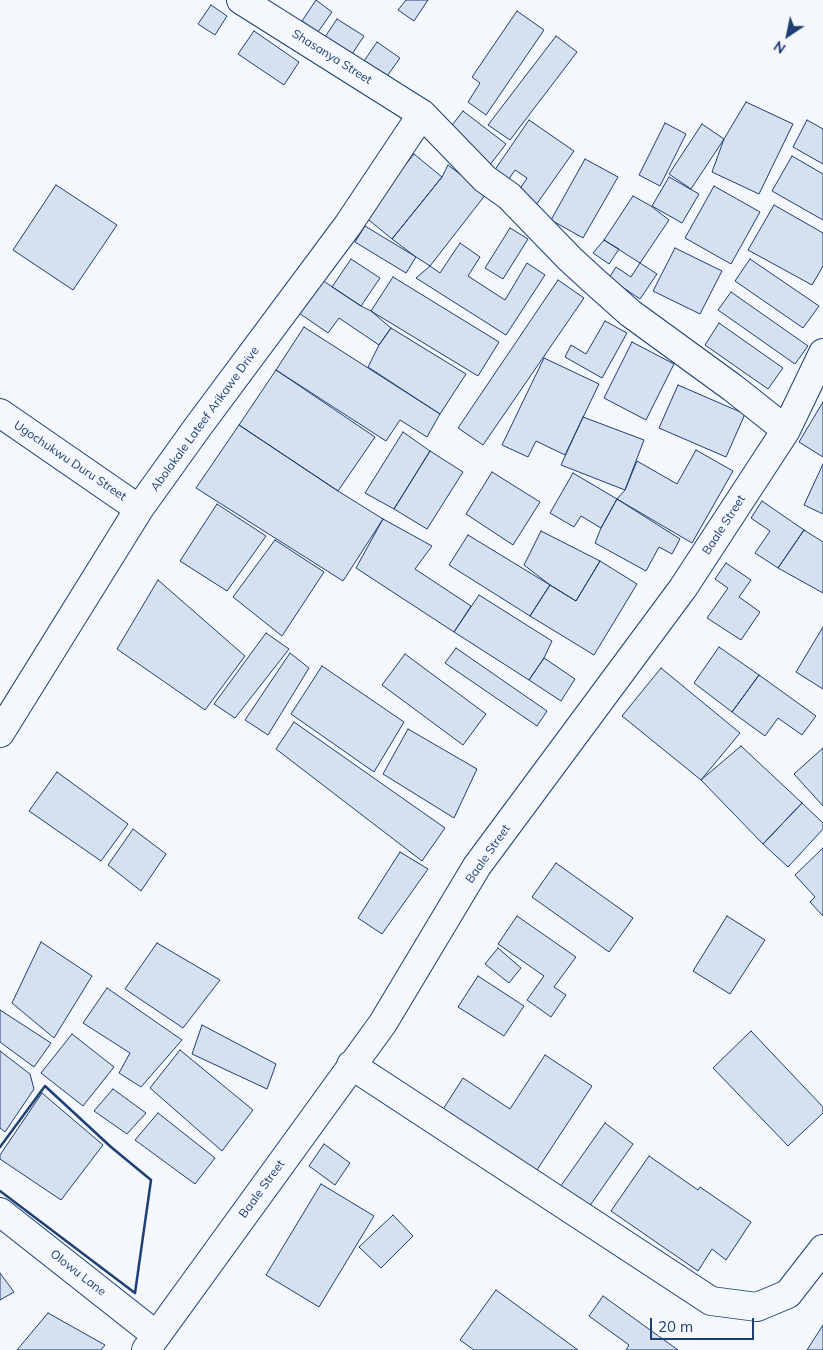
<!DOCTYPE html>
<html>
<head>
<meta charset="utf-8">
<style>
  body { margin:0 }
  #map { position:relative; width:823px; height:1350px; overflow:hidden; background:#f4f7fb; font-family:Mulish,sans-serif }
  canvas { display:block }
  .north { position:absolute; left:763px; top:10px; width:50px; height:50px; -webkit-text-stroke:4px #f4f7fb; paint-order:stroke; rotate:214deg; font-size:14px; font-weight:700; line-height:20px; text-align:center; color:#1d3f73 }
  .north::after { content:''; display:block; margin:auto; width:18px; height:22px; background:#1d3f73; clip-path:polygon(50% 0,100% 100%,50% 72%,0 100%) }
  .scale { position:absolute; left:650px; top:1318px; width:104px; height:22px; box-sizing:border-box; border:2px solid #1d3f73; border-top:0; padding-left:6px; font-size:15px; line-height:18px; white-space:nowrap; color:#1d3f73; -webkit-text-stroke:4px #f4f7fb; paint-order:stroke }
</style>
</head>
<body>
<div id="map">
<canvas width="823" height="1350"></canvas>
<div class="north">N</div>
<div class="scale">20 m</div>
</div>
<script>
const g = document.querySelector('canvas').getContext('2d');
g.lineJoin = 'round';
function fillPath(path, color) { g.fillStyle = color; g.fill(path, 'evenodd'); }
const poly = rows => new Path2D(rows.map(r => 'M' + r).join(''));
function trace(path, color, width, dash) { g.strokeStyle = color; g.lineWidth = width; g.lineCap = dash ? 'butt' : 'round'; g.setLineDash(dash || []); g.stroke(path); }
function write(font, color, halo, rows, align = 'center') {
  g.font = font + ' Mulish,sans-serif'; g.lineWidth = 4; g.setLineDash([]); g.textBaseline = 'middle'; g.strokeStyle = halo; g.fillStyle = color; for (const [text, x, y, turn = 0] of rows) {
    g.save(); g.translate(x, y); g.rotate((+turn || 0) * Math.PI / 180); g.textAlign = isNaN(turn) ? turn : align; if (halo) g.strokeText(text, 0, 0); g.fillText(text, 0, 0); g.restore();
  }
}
const building = poly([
  [316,0,332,12,318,32,302,21,316,0],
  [406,0,428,0,414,21,398,10,406,0],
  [211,5,227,16,215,35,198,24,211,5],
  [517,11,544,30,486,115,468,102,480,83,472,77,517,11],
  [337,19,364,36,352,54,325,37,337,19],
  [254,31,299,62,284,85,238,54,254,31],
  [556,36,577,52,510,140,488,125,556,36],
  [377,42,400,58,385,79,362,64,377,42],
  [746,102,793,124,759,194,712,172,724,139,746,102],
  [463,111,506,144,489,166,446,133,463,111],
  [529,120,574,151,536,205,518,192,527,178,515,170,506,183,492,174,529,120],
  [807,120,823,129,823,164,793,147,807,120],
  [665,123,686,134,660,186,639,175,665,123],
  [702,124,724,139,691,189,669,174,702,124],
  [414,154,442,177,392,239,364,216,414,154],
  [792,156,823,174,823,220,772,191,792,156],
  [585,159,618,177,583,238,551,220,585,159],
  [448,165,486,194,430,266,416,257,392,239,442,177,448,165],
  [669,177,699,194,682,223,652,206,669,177],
  [56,185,117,225,73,290,13,250,56,185],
  [714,186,760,212,731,264,685,238,714,186],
  [633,196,651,206,669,220,640,263,604,240,633,196],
  [774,205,823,233,823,266,812,285,748,250,774,205],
  [365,226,416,257,406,273,355,242,365,226],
  [510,228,528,239,503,279,485,268,510,228],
  [604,240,619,249,609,264,593,253,604,240],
  [460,243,480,257,468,276,505,300,527,263,545,275,506,335,416,278,430,266,440,273,460,243],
  [675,248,722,271,700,314,653,291,675,248],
  [351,259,380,278,361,306,332,287,351,259],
  [750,259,819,306,803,328,735,281,750,259],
  [640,263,657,274,640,299,609,278,616,267,631,277,640,263],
  [393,277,499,342,478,376,371,311,393,277],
  [322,280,361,306,371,311,391,328,379,345,339,318,328,333,299,313,322,280],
  [558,280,584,298,483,445,458,428,558,280],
  [731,292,808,346,795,364,718,310,731,292],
  [605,321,627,333,602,378,565,357,571,345,586,354,605,321],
  [719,323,783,368,768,389,705,345,719,323],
  [304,327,440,414,427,437,400,420,386,441,276,370,304,327],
  [391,328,466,374,440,414,368,367,379,345,391,328],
  [632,342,674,364,646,420,604,398,632,342],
  [544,358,599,384,565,455,536,441,528,457,502,445,544,358],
  [276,370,375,437,338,491,239,425,276,370],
  [678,385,745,414,726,457,659,428,678,385],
  [823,402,823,457,799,442,823,402],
  [583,417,644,440,625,490,561,465,583,417],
  [239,425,338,491,383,519,343,581,196,488,239,425],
  [403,432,430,451,394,509,365,493,403,432],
  [696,450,733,471,692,543,617,499,625,490,637,461,677,484,696,450],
  [430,451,463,472,427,529,394,509,430,451],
  [823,464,823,514,804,505,823,464],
  [492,472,540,502,513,545,466,514,492,472],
  [573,473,617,499,601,528,581,516,574,527,550,513,573,473],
  [617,499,680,539,672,554,659,547,646,571,595,543,601,528,617,499],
  [762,501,804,530,778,568,755,553,770,531,751,518,762,501],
  [217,504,266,536,227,591,180,561,217,504],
  [383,519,432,546,415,569,471,606,454,632,356,568,383,519],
  [804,530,823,542,823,593,778,568,804,530],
  [541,531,600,561,576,601,550,585,524,565,541,531],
  [468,535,550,585,530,616,449,565,468,535],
  [275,540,324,572,282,636,233,597,275,540],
  [600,561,637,584,594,655,530,616,550,585,576,601,600,561],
  [726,563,751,580,739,597,760,612,741,640,707,618,728,588,715,579,726,563],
  [158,580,245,656,205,710,117,649,158,580],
  [479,595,552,641,544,658,529,680,454,632,479,595],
  [823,627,823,689,796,672,823,627],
  [266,633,289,649,235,718,214,704,266,633],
  [719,647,759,675,732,712,694,683,719,647],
  [456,648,547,711,537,726,445,663,456,648],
  [290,653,309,668,268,735,245,720,290,653],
  [405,654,486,714,463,745,382,685,405,654],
  [544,658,575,679,561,701,529,680,544,658],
  [322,666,404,722,374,772,291,714,322,666],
  [661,668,740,733,701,780,622,716,661,668],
  [759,675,816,716,802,735,778,718,765,736,732,712,759,675],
  [294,722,445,828,422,861,276,749,294,722],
  [408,729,477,769,454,818,383,774,408,729],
  [741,746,802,803,763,844,701,780,741,746],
  [823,748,823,806,794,774,823,748],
  [57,772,128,824,101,861,29,811,57,772],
  [802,803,823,823,823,829,788,867,763,844,802,803],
  [133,829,166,854,141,891,108,865,133,829],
  [823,848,823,916,810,902,815,897,795,875,823,848],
  [400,852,428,869,382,934,358,918,400,852],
  [556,863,633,918,609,952,532,897,556,863],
  [517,916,576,957,554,987,566,995,551,1017,527,1000,544,976,498,944,517,916],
  [727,916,765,940,730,994,693,971,727,916],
  [41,942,92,976,54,1038,12,1003,41,942],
  [157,943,220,980,183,1028,125,989,157,943],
  [498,948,521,968,509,983,485,964,498,948],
  [478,976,524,1006,504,1036,458,1007,478,976],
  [107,988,182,1040,141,1087,119,1073,130,1053,83,1023,107,988],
  [0,1010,51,1043,34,1067,0,1042,0,1010],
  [202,1025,276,1064,267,1089,192,1054,202,1025],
  [751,1031,823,1107,823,1113,788,1146,713,1068,751,1031],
  [72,1034,114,1067,83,1106,41,1073,72,1034],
  [180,1050,253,1110,222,1151,150,1088,180,1050],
  [0,1051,30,1074,34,1089,5,1132,0,1128,0,1051],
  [545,1055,592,1086,533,1176,440,1114,463,1078,510,1109,545,1055],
  [113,1089,146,1113,127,1134,94,1111,113,1089],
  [42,1093,103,1145,61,1200,0,1159,0,1155,42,1093],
  [158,1113,215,1158,195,1184,135,1140,158,1113],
  [605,1123,633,1144,589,1207,560,1187,605,1123],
  [324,1144,350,1163,335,1185,309,1166,324,1144],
  [649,1156,698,1190,700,1187,751,1222,726,1260,712,1249,698,1271,611,1211,649,1156],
  [321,1184,374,1216,319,1307,266,1275,321,1184],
  [393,1215,413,1236,381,1268,359,1247,393,1215],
  [0,1273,14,1292,0,1300,0,1273],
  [496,1290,578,1350,474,1350,460,1340,496,1290],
  [603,1296,678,1350,626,1350,629,1345,589,1316,603,1296],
  [48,1313,105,1345,101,1350,17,1350,48,1313],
  [823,1325,823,1350,807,1350,823,1325]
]);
fillPath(building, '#d5e0f0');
trace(building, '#1d3f73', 1);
const minor = poly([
  [241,0,422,114,485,179,509,196,570,259,594,281,630,313,733,388,786,430],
  [0,413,139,509],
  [0,733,139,509,197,428,348,225,422,114],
  [351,1065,711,1301,757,1307,788,1294,823,1249],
  [0,1212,156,1335],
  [146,1350,383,1023,477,866,683,588,786,430,823,353]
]);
trace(minor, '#1d3f73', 30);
trace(minor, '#f4f7fb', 28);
trace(poly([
  [0,1147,45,1086,111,1147,151,1180,135,1293,0,1191]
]), '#1d3f73', 2.5);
write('12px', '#1d3f73', '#f4f7fb', [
  ["Shasanya Street",332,57,32],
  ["Abolakale Lateef Arikawe Drive",205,419,-54],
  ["Ugochukwu Duru Street",70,461,34],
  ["Baale Street",724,525,-57],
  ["Baale Street",488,854,-55],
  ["Baale Street",262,1189,-54],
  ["Olowu Lane",78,1273,38]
]);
</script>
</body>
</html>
